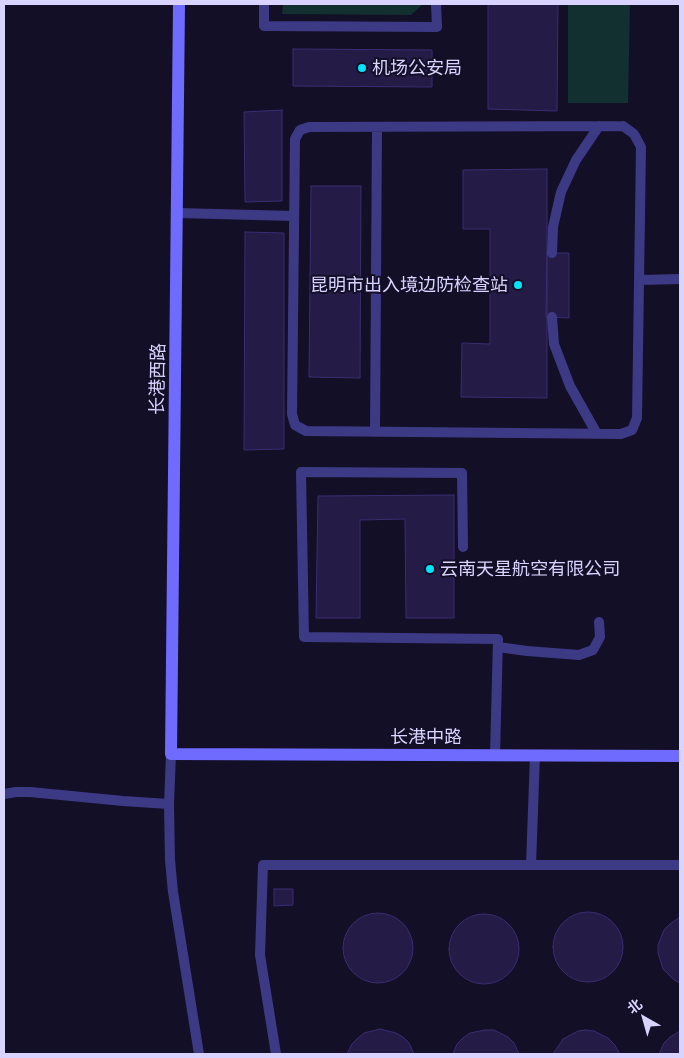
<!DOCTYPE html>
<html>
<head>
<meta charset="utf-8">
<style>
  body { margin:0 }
  #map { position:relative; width:684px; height:1058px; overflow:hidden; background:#130f26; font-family:"Asap Condensed","Noto Sans SC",sans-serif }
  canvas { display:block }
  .frame { position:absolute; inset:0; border:5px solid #d9d4ff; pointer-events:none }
  .north { position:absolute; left:619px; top:993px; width:50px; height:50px; -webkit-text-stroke:4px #130f26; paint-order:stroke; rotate:322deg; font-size:14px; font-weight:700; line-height:20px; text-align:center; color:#d9d4ff }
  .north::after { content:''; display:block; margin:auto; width:18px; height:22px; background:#d9d4ff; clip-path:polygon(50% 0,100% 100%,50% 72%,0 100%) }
</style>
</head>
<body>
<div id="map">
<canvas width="684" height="1058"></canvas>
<div class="frame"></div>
<div class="north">北</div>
</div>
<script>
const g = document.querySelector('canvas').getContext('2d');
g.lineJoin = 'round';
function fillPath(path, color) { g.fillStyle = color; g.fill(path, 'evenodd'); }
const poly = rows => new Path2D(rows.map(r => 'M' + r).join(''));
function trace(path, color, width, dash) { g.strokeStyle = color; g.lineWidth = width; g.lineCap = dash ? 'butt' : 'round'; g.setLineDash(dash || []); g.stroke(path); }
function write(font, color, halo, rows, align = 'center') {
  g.font = font + ' "Asap Condensed","Noto Sans SC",sans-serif'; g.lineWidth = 4; g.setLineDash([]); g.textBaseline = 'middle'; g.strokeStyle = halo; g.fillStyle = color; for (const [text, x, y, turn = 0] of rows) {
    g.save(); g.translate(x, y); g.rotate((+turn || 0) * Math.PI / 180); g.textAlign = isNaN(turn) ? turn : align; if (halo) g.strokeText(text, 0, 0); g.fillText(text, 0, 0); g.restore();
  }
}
fillPath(poly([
  [283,4,423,4,411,15,282,14],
  [568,4,630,4,628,103,568,103]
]), '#12302f');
const building = poly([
  [488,4,558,4,557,111,488,109,488,4],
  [293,49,432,50,432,87,293,86,293,49],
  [282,110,282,201,245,202,244,112,282,110],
  [547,169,547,398,461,397,462,343,490,344,490,229,463,229,463,170,547,169],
  [311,186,361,186,360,378,309,377,311,186],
  [245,232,284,233,284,449,244,450,245,232],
  [547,253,569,253,569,318,546,317,547,253],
  [454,495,454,618,406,618,405,519,360,520,360,618,316,618,318,496,454,495],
  [274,889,293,889,293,905,274,906,274,889],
  '553 947a35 35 0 1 1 70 0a35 35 0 1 1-70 0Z',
  '343 948a35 35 0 1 1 70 0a35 35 0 1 1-70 0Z',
  '449 949a35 35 0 1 1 70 0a35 35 0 1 1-70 0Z',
  [680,917,680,983,674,980,663,969,658,953,658,945,664,930,670,924,680,917],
  [380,1029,396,1033,403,1037,409,1043,414,1054,347,1054,352,1044,358,1038,364,1033,380,1029],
  [485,1030,494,1030,508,1037,514,1043,519,1054,453,1054,457,1044,463,1038,470,1033,485,1030],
  [586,1030,594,1031,608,1038,614,1044,620,1054,553,1054,563,1039,578,1031,586,1030],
  [680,1031,680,1054,659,1054,664,1043,670,1037,680,1031]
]);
fillPath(building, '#241b47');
trace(building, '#3b2d73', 1);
trace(poly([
  [264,4,264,26,437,27,436,4],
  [623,126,634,134,641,147,637,418,632,430,621,434,306,431,295,425,292,414,295,139,300,130,309,127,623,126],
  [177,213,294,216],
  [552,253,553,227,561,192,576,160,599,126],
  [640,280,680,279],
  [552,317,554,344,570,386,597,434],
  [375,432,377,127],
  [463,547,462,473,301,472,304,637,498,639,495,755],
  [498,647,527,651,579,655,593,650,600,637,599,622],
  [171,754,169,804,170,860,173,892,199,1054],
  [4,794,16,792,30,792,123,801,169,804],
  [531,865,535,755],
  [276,1054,260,955,263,865,680,865]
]), '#3d3a85', 10);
trace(poly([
  [179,4,171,754,680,756]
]), '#6f6bff', 12);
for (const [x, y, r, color] of [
  [362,68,5,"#00e5ff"],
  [518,285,5,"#00e5ff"],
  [430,569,5,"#00e5ff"]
]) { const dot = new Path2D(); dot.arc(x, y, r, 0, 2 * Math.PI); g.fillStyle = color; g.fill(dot); trace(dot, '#130f26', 2); }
write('18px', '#d9d4ff', '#130f26', [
  ["机场公安局",372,68],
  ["昆明市出入境边防检查站",508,285,"right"],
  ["云南天星航空有限公司",440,569]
], 'left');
write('18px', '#d9d4ff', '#130f26', [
  ["长港西路",158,379,-89],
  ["长港中路",426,737]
]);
</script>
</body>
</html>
